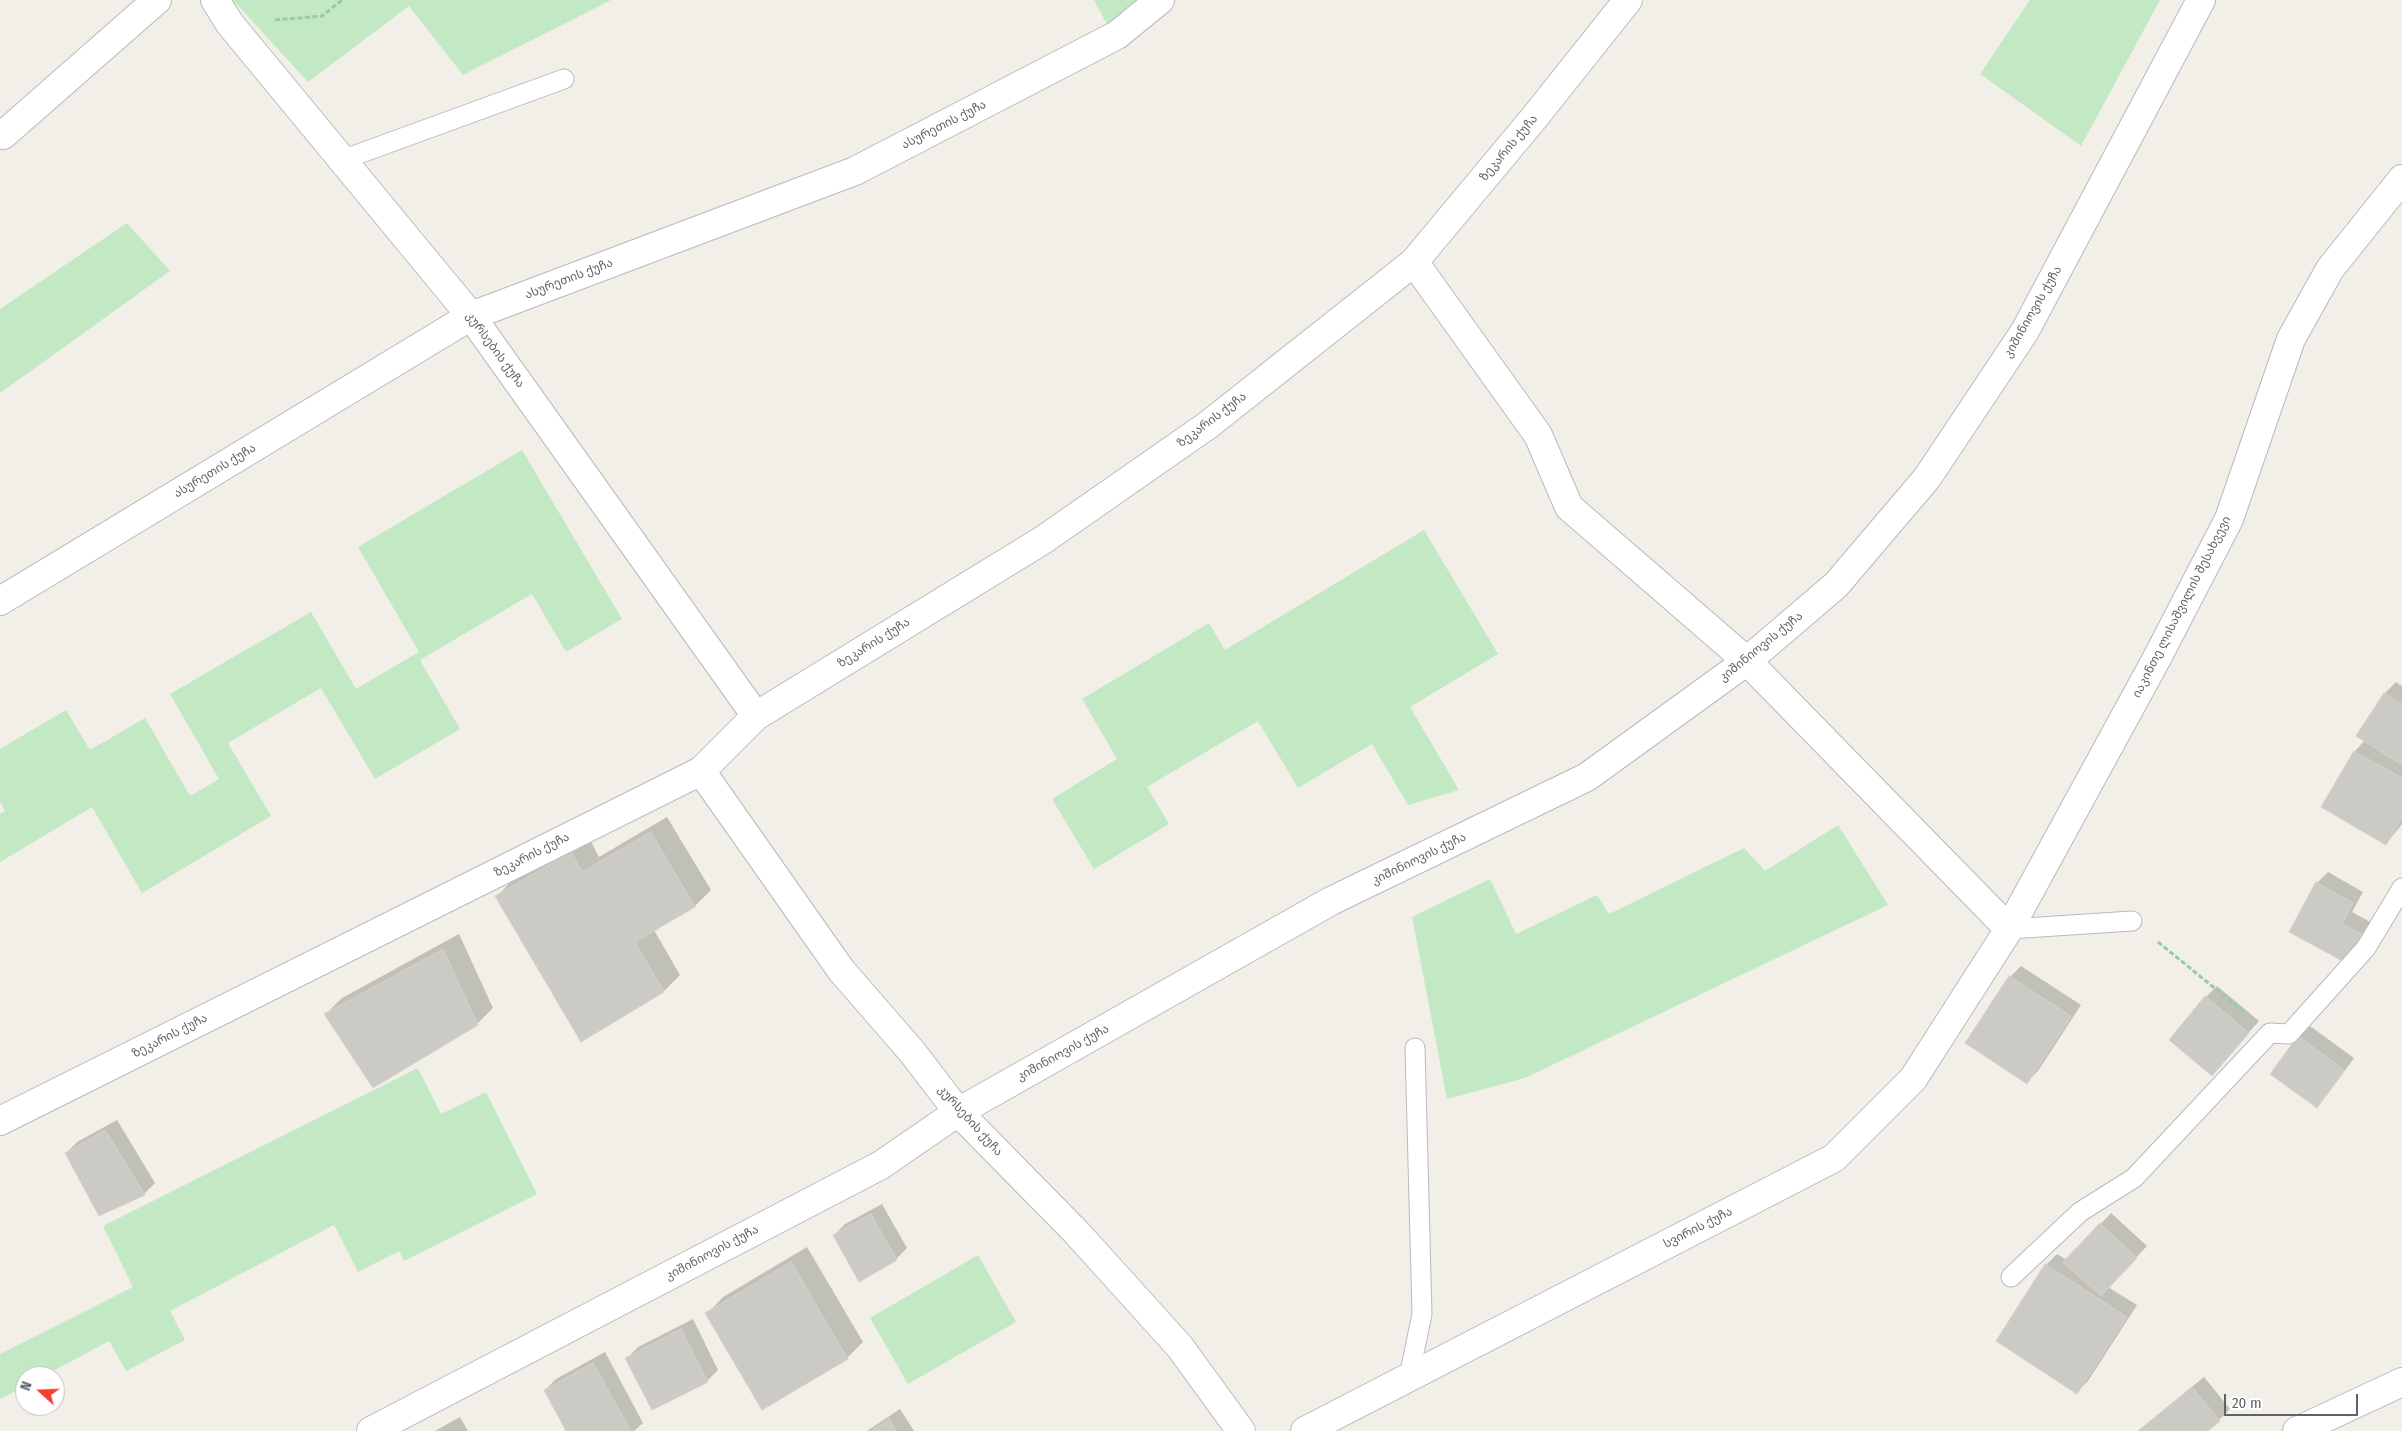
<!DOCTYPE html>
<html>
<head>
<meta charset="utf-8">
<style>
  body { margin:0 }
  #map { position:relative; width:2402px; height:1431px; overflow:hidden; background:#f1efe7; font-family:"Fira Sans Condensed",sans-serif }
  canvas { display:block }
  .north { position:absolute; left:15px; top:1366px; width:50px; height:50px; box-sizing:border-box; background:#fff; border:1px solid #bfc1c3; border-radius:50%; rotate:290deg; font-size:14px; font-weight:700; line-height:20px; text-align:center; color:#5e6368 }
  .north::after { content:''; display:block; margin:auto; width:18px; height:22px; background:#f1402d; clip-path:polygon(50% 0,100% 100%,50% 72%,0 100%) }
  .scale { position:absolute; left:2224px; top:1394px; width:134px; height:22px; box-sizing:border-box; border:2px solid #5e6368; border-top:0; padding-left:6px; font-size:15px; line-height:18px; white-space:nowrap; color:#5e6368; -webkit-text-stroke:4px #fff; paint-order:stroke }
</style>
</head>
<body>
<div id="map">
<canvas width="2402" height="1431"></canvas>
<div class="north">N</div>
<div class="scale">20 m</div>
</div>
<script>
const g = document.querySelector('canvas').getContext('2d');
g.lineJoin = 'round';
function fillPath(path, color) { g.fillStyle = color; g.fill(path, 'evenodd'); }
const poly = rows => new Path2D(rows.map(r => 'M' + r).join(''));
function trace(path, color, width, dash) { g.strokeStyle = color; g.lineWidth = width; g.lineCap = dash ? 'butt' : 'round'; g.setLineDash(dash || []); g.stroke(path); }
function write(font, color, halo, rows, align = 'center') {
  g.font = font + ' "Fira Sans Condensed","Noto Sans Georgian",sans-serif'; g.lineWidth = 4; g.setLineDash([]); g.textBaseline = 'middle'; g.strokeStyle = halo; g.fillStyle = color; for (const [text, x, y, turn = 0] of rows) {
    g.save(); g.translate(x, y); g.rotate((+turn || 0) * Math.PI / 180); g.textAlign = isNaN(turn) ? turn : align; if (halo) g.strokeText(text, 0, 0); g.fillText(text, 0, 0); g.restore();
  }
}
fillPath(poly([
  [233,0,611,0,463,75,409,6,308,82],
  [1094,0,1140,0,1108,26],
  [2030,0,2160,0,2081,146,1980,74],
  [127,223,170,271,0,393,0,309],
  [522,450,622,619,566,652,532,594,420,660,460,729,375,779,321,688,228,743,271,816,142,893,92,807,0,862,0,814,5,811,0,802,0,749,66,710,90,750,145,718,190,796,219,779,170,694,311,612,356,689,419,652,358,547],
  [1424,530,1498,654,1410,707,1459,790,1408,805,1372,744,1298,788,1258,721,1147,787,1169,824,1094,869,1052,799,1117,759,1082,699,1209,623,1225,650],
  [1838,825,1888,905,1525,1078,1447,1099,1412,917,1490,879,1516,934,1597,895,1609,914,1744,848,1765,871],
  [418,1068,441,1114,486,1092,537,1194,404,1261,399,1251,358,1272,334,1225,170,1311,185,1340,126,1371,109,1341,44,1376,25,1376,25,1386,0,1399,0,1354,133,1287,103,1226],
  [978,1255,1016,1322,908,1384,870,1318]
]), '#c3e9c4');
fillPath(poly([
  [2396,682,2402,686,2402,824,2386,844,2355,751,2365,740,2358,736,2385,693],
  [667,817,711,890,695,906,654,930,680,975,664,991,581,1040,496,897,513,880,588,836,599,857],
  [2328,872,2363,892,2352,912,2374,924,2348,962,2317,883],
  [459,934,493,1008,477,1024,326,1014,342,998],
  [2021,966,2081,1005,2038,1071,2027,1082,2010,977],
  [2217,986,2259,1021,2212,1074,2206,997],
  [2310,1026,2354,1058,2327,1095,2317,1106,2299,1037],
  [117,1120,155,1183,144,1194,100,1215,66,1153,77,1142],
  [882,1204,907,1248,896,1259,834,1235,845,1224],
  [2111,1213,2147,1246,2108,1287,2137,1305,2088,1381,2077,1392,2046,1265,2057,1254,2067,1260],
  [807,1247,863,1342,847,1358,707,1314,723,1297],
  [693,1319,718,1370,707,1381,627,1358,638,1347],
  [605,1352,643,1423,634,1431,567,1431,545,1390,556,1379],
  [2204,1377,2230,1409,2219,1420,2206,1431,2138,1431],
  [900,1409,914,1431,867,1431],
  [460,1417,468,1431,435,1431]
]), '#0003');
const building = poly([
  [2384,693,2402,704,2402,765,2356,736,2384,693],
  [2354,751,2402,778,2402,817,2386,845,2321,807,2354,751],
  [651,832,695,907,635,942,664,992,581,1042,495,896,571,852,582,872,651,832],
  [2316,882,2353,903,2342,924,2364,935,2348,964,2289,932,2316,882],
  [443,949,478,1025,373,1088,324,1014,443,949],
  [2009,976,2071,1016,2027,1084,1965,1043,2009,976],
  [2205,996,2249,1033,2212,1076,2169,1040,2205,996],
  [2298,1036,2344,1070,2317,1108,2270,1074,2298,1036],
  [105,1130,145,1195,99,1216,65,1153,105,1130],
  [871,1214,897,1260,859,1282,833,1235,871,1214],
  [2100,1223,2137,1258,2101,1296,2063,1262,2100,1223],
  [791,1262,848,1359,762,1410,705,1313,791,1262],
  [2045,1264,2127,1317,2077,1394,1996,1341,2045,1264],
  [681,1329,708,1382,652,1410,625,1358,681,1329],
  [593,1363,631,1431,566,1431,544,1390,593,1363],
  [2192,1387,2220,1421,2208,1431,2138,1431,2192,1387],
  [889,1419,896,1431,871,1431,889,1419]
]);
fillPath(building, '#cccac4');
trace(building, '#d6d1c5', 1);
const service = poly([
  [342,160,564,79],
  [2009,929,2132,921],
  [2011,1277,2080,1212,2134,1178,2270,1033,2289,1034,2366,948,2402,888],
  [1409,1377,1422,1314,1415,1048]
]);
const minor = poly([
  [215,0,230,24,471,316,756,716],
  [3,135,157,0],
  [1414,262,1538,435,1569,507,1747,661,2009,929],
  [0,601,471,316,855,171,1117,35,1160,0],
  [701,771,841,970,913,1053,958,1112,1077,1233,1180,1347,1241,1431],
  [0,1121,701,771,756,716,1043,540,1208,425,1414,262,1534,118,1628,0],
  [371,1431,881,1165,958,1112,1331,901,1587,777,1747,661,1836,585,1927,478,2025,331,2201,0],
  [1305,1431,1834,1158,1913,1079,2009,929,2157,658,2229,519,2291,339,2330,269,2402,179]
]);
const tertiary = poly([
  [2297,1431,2402,1382]
]);
trace(service, '#b7babe', 21);
trace(minor, '#b7babe', 30);
trace(tertiary, '#b7babe', 30);
trace(poly([
  [275,20,322,16,342,0],
  [2158,942,2244,1012]
]), '#9ac9a9', 3, [5, 2.5]);
trace(service, '#fff', 19);
trace(minor, '#fff', 28);
trace(tertiary, '#fff', 28);
write('12px', '#5e6368', '#fff', [
  ["ასურეთის ქუჩა",944,125,-27],
  ["ზეკარის ქუჩა",1509,148,-50],
  ["ასურეთის ქუჩა",569,279,-21],
  ["კიშინიოვის ქუჩა",2033,312,-60],
  ["კურსების ქუჩა",495,350,54],
  ["ზეკარის ქუჩა",1212,420,-37],
  ["ასურეთის ქუჩა",215,471,-31],
  ["იაკინთე ლისაშვილის შესახვევი",2182,607,-63],
  ["ზეკარის ქუჩა",874,643,-32],
  ["კიშინიოვის ქუჩა",1761,647,-39],
  ["ზეკარის ქუჩა",532,855,-27],
  ["კიშინიოვის ქუჩა",1419,859,-26],
  ["ზეკარის ქუჩა",170,1036,-27],
  ["კიშინიოვის ქუჩა",1063,1053,-29],
  ["კურსების ქუჩა",970,1121,48],
  ["სვირის ქუჩა",1698,1228,-27],
  ["კიშინიოვის ქუჩა",712,1253,-28]
]);
</script>
</body>
</html>
